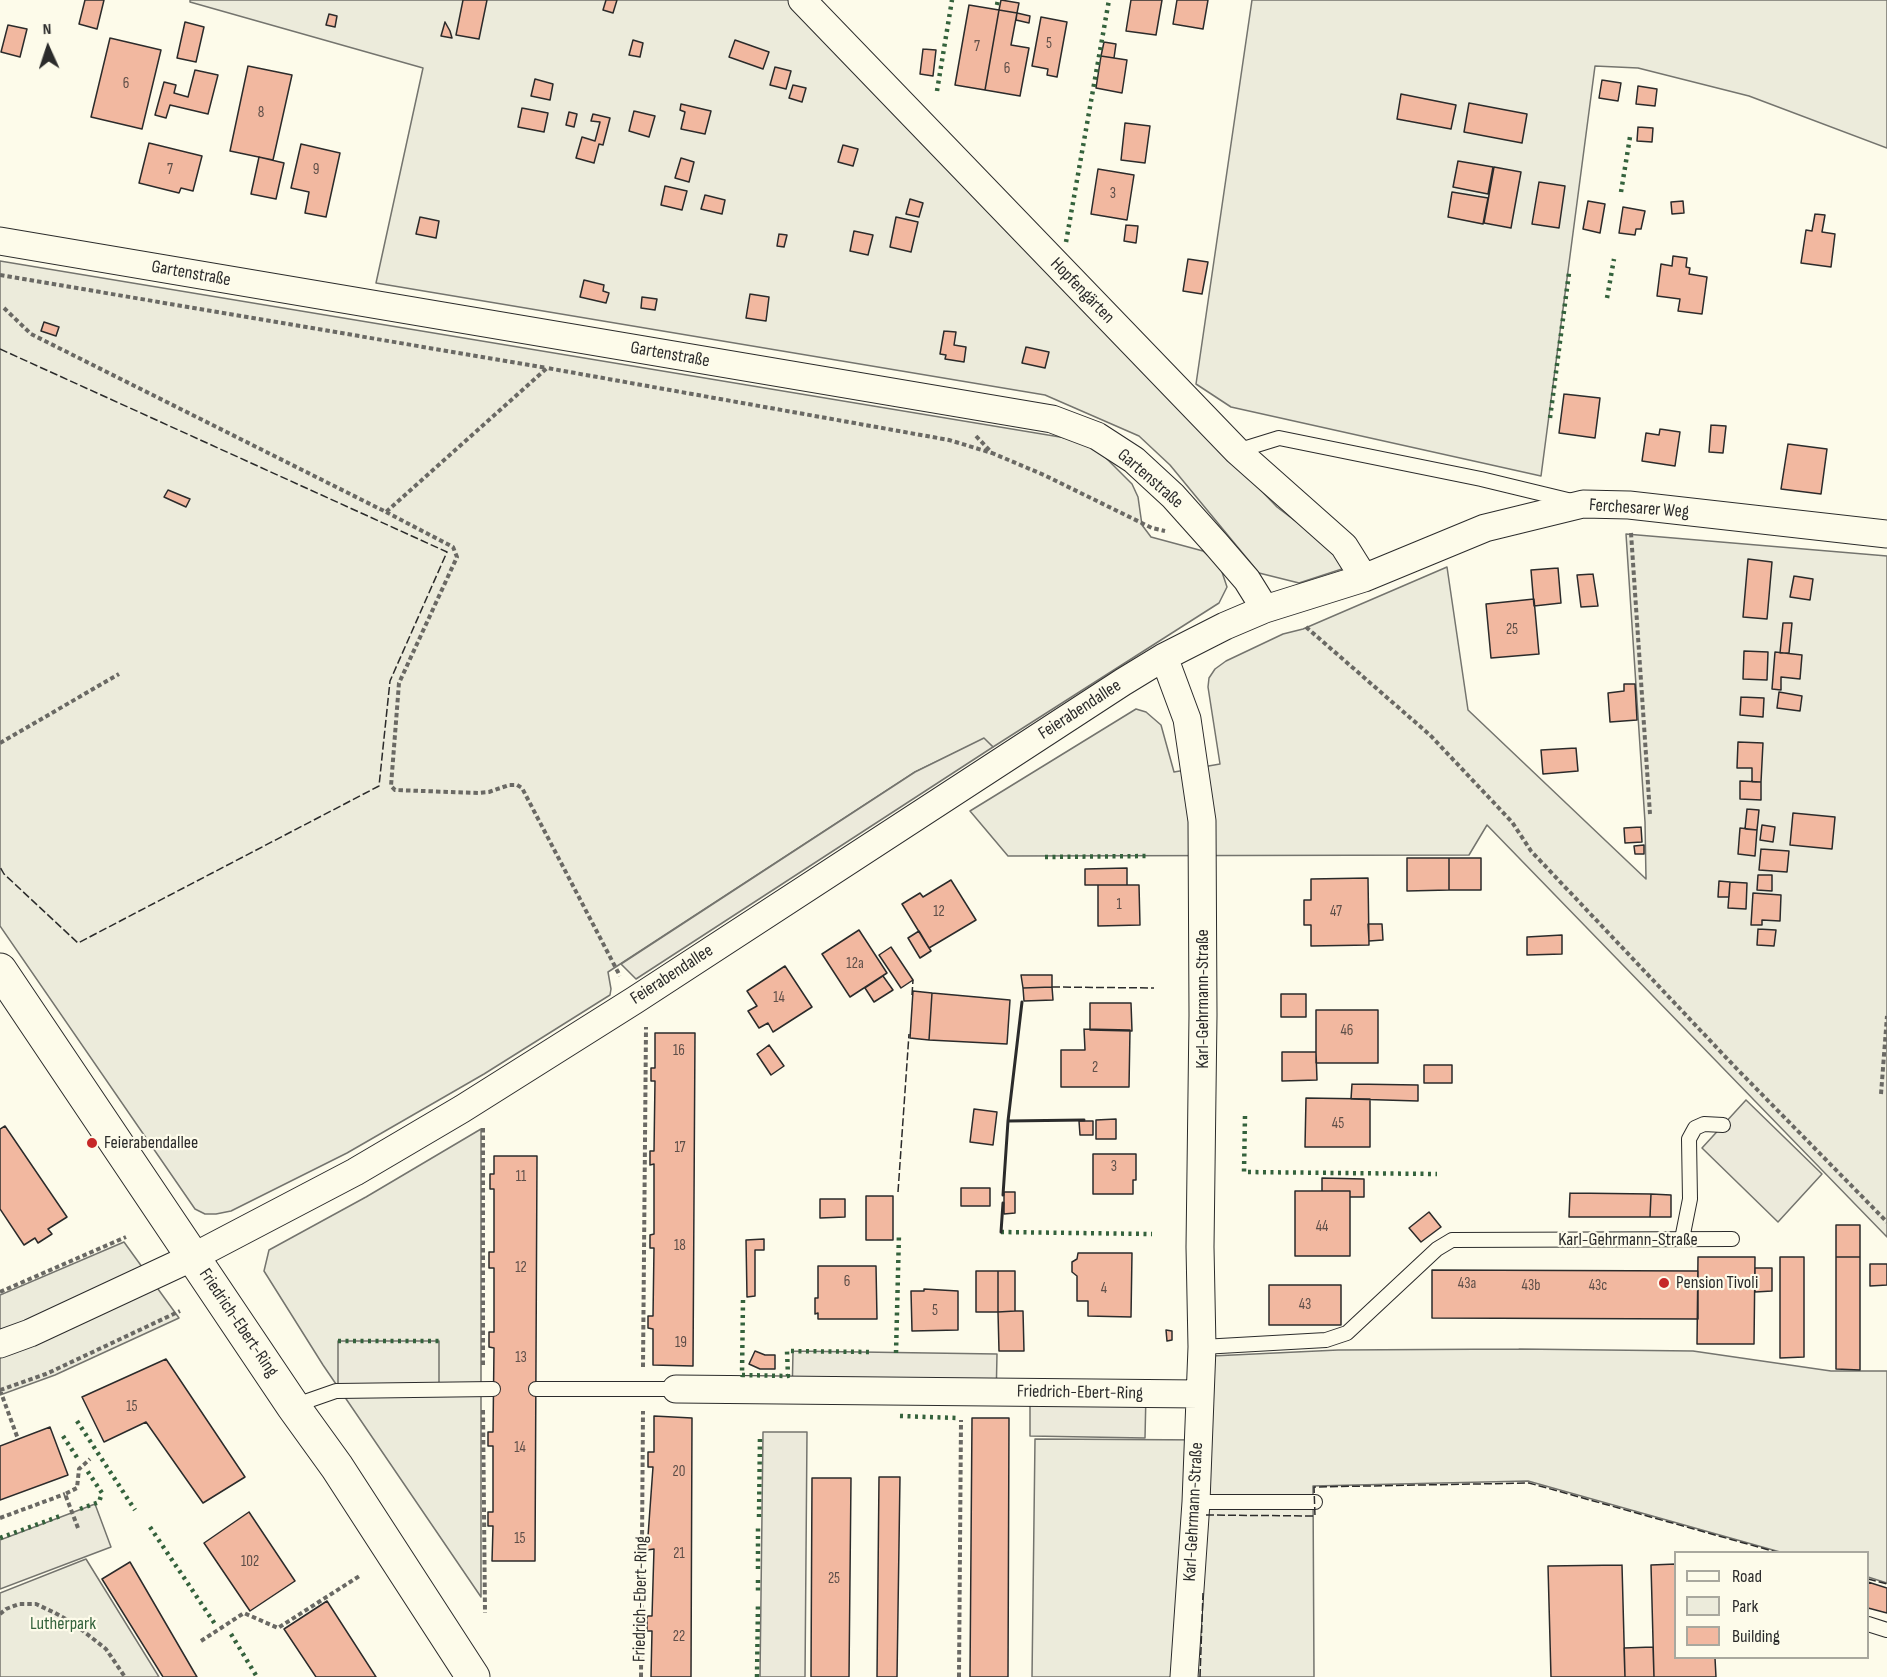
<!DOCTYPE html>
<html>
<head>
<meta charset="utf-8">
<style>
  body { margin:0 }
  #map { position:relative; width:1887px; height:1677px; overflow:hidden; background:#fdfbea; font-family:"Sofia Sans Condensed",sans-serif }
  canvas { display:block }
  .legend { position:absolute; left:1674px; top:1551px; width:195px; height:108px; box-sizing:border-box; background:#fdfbea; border:2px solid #a9a89e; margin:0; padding:8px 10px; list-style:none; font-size:18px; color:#2b2b2b }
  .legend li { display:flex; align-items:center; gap:12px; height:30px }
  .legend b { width:30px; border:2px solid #a9a89e }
  .north { position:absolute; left:18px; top:18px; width:60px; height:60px; -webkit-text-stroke:4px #fdfbea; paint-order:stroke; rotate:357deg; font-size:16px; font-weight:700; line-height:24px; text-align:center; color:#2b2b2b }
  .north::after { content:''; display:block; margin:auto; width:21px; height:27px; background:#2b2b2b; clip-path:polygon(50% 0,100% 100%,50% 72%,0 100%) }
</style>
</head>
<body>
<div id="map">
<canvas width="1887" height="1677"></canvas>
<ul class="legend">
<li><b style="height:8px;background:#fdfbea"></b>Road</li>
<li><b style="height:16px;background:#ecebdb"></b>Park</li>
<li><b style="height:16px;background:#f2b8a0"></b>Building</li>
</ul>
<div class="north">N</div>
</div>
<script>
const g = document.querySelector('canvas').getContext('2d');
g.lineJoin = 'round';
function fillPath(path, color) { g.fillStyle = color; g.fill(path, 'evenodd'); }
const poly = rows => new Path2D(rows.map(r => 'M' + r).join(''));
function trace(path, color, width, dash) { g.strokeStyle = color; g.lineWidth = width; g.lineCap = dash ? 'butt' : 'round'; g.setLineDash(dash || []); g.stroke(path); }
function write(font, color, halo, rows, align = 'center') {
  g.font = font + ' "Sofia Sans Condensed",sans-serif'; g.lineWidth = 4.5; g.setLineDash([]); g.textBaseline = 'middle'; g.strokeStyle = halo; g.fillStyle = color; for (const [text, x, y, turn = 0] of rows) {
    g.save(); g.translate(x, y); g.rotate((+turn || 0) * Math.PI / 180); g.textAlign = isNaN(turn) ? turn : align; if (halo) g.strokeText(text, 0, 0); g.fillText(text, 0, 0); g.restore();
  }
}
const green = poly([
  [190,0,789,0,1277,507,1341,556,1345,568,1299,583,1259,573,1170,465,1139,436,1045,395,376,283,423,68,190,2,190,0],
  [1252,0,1887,0,1887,148,1749,96,1638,68,1595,66,1541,476,1231,407,1196,384,1252,0],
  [0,261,1066,438,1097,449,1132,484,1138,497,1142,525,1151,537,1203,551,1220,566,1227,587,1219,603,993,747,984,739,915,772,608,972,611,989,610,995,484,1074,347,1153,231,1211,216,1214,205,1214,195,1209,0,926,0,261],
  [1626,534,1887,556,1887,1237,1487,825,1469,855,1008,856,970,811,1136,709,1146,712,1161,725,1174,772,1220,764,1208,687,1209,678,1215,669,1226,661,1283,634,1303,629,1447,567,1468,710,1646,879,1645,822,1626,534],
  [481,1129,481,1597,323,1365,264,1271,269,1250,366,1197,481,1129],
  [124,1242,179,1318,55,1375,0,1395,0,1295,124,1242],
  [1519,1349,1693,1351,1831,1371,1887,1371,1887,1583,1868,1577,1868,1552,1780,1552,1528,1481,1313,1486,1314,1677,1032,1677,1035,1439,1211,1440,1212,1356,1338,1350,1519,1349],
  [86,1559,159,1677,0,1677,0,1593,86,1559]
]);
fillPath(green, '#ecebdb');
trace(green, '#74746e', 1.5);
const parking = poly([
  [984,738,993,747,636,979,621,964,915,772,984,738],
  [1746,1100,1822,1174,1778,1222,1702,1148,1746,1100],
  [338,1341,439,1341,439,1385,338,1386,338,1341],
  [793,1351,997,1354,996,1402,792,1399,793,1351],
  [1030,1391,1146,1393,1145,1438,1030,1436,1030,1391],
  [763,1432,807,1432,805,1677,760,1677,763,1432],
  [95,1504,111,1547,0,1589,0,1540,95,1504]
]);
fillPath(parking, '#eceadb');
trace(parking, '#74746e', 1.5);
const building = poly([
  [85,0,104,0,97,29,79,24,85,0],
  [463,0,487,0,479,39,456,35,463,0],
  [606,0,617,0,613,13,603,10,606,0],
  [1001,0,1019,3,1017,13,999,10,1001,0],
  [1131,0,1162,0,1156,35,1126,31,1131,0],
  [1177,0,1208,0,1203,29,1173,24,1177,0],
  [969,5,999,10,985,90,955,85,969,5],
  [999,10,1017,13,1011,45,1029,48,1020,96,985,90,999,10],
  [1017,13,1030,16,1029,23,1016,20,1017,13],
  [329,14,337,16,335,27,326,25,329,14],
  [1041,17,1067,22,1057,77,1047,75,1048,69,1032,66,1041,17],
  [185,22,204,27,196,62,177,58,185,22],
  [445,22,450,31,452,38,441,36,445,22],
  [8,25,27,29,20,57,1,52,8,25],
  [110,38,161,50,142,129,91,117,110,38],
  [633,40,643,43,640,57,629,55,633,40],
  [735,40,769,52,763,69,729,57,735,40],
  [1104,42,1116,44,1114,58,1101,56,1104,42],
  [923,49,936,50,933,76,920,74,923,49],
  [1101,56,1127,60,1122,93,1096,88,1101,56],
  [248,66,292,75,273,160,230,151,248,66],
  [775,67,791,71,786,89,770,85,775,67],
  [195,70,218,75,208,114,170,105,166,118,155,115,164,82,176,85,174,93,188,97,195,70],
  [535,79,553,84,550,100,531,96,535,79],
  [1602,80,1621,83,1618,101,1599,98,1602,80],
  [793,85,806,88,802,102,789,98,793,85],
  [1638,86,1657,89,1655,106,1636,104,1638,86],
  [1401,94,1456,105,1451,129,1397,119,1401,94],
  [1469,103,1527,114,1522,143,1464,132,1469,103],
  [681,104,711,111,705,134,681,129,685,112,680,110,681,104],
  [522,108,548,113,544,132,518,127,522,108],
  [634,111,655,116,649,137,629,131,634,111],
  [569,112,577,114,574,127,566,125,569,112],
  [593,114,610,118,603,145,599,144,594,163,576,158,582,137,595,141,600,122,591,121,593,114],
  [1125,123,1150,126,1145,163,1121,160,1125,123],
  [1638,127,1653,128,1652,142,1637,141,1638,127],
  [149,143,202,156,193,191,181,188,179,193,139,183,149,143],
  [301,144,340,153,326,217,305,213,309,192,291,188,301,144],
  [843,145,858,149,853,166,838,162,843,145],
  [259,157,284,163,276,199,251,194,259,157],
  [681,158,694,162,689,182,675,178,681,158],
  [1458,161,1493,167,1488,194,1453,187,1458,161],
  [1494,167,1521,172,1511,228,1484,223,1494,167],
  [1098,169,1134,175,1127,220,1091,214,1098,169],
  [1539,182,1565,186,1559,228,1532,224,1539,182],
  [665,186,687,191,682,210,661,205,665,186],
  [1452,192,1488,198,1483,224,1448,217,1452,192],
  [705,195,725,200,722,214,701,209,705,195],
  [910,199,923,203,919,217,906,214,910,199],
  [1588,201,1605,204,1600,233,1583,229,1588,201],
  [1683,201,1684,213,1672,214,1671,202,1683,201],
  [1623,207,1645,211,1641,229,1636,229,1635,235,1619,233,1623,207],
  [1815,214,1825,215,1822,232,1835,234,1831,267,1801,263,1806,230,1812,231,1815,214],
  [420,217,439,221,436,238,416,234,420,217],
  [896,217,918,222,911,252,890,247,896,217],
  [1126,225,1138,226,1136,243,1124,241,1126,225],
  [854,231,873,235,868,255,850,251,854,231],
  [779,234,787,235,784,247,777,246,779,234],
  [1673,256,1687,258,1686,267,1690,268,1689,274,1707,277,1702,314,1678,311,1680,299,1657,296,1661,264,1672,266,1673,256],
  [1188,259,1208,262,1202,294,1183,291,1188,259],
  [584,280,604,285,603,291,609,293,606,303,580,297,584,280],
  [750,294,769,297,766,321,746,318,750,294],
  [642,297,657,299,655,310,641,308,642,297],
  [44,322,59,327,56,336,41,331,44,322],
  [944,331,956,332,954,345,966,347,964,362,945,359,946,355,940,354,944,331],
  [1026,347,1049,352,1045,368,1022,363,1026,347],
  [1564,394,1600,398,1595,438,1559,433,1564,394],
  [1711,425,1726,426,1723,453,1709,452,1711,425],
  [1660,429,1680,432,1675,466,1642,461,1646,433,1659,435,1660,429],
  [1788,444,1827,449,1821,494,1781,489,1788,444],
  [168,490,190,499,186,507,164,497,168,490],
  [1748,559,1772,562,1767,619,1743,617,1748,559],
  [1558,568,1561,603,1534,606,1531,570,1558,568],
  [1593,574,1598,606,1581,607,1577,575,1593,574],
  [1794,576,1813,579,1810,600,1790,597,1794,576],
  [1534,599,1539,654,1491,658,1486,604,1534,599],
  [1783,623,1792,623,1789,653,1780,653,1783,623],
  [1744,651,1768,652,1767,680,1743,679,1744,651],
  [1775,652,1802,655,1800,679,1781,677,1781,690,1772,689,1775,652],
  [1624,684,1635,684,1637,720,1610,722,1608,693,1624,691,1624,684],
  [1779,692,1802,696,1800,711,1777,708,1779,692],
  [1741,697,1764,698,1763,717,1740,715,1741,697],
  [1738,742,1763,743,1761,782,1752,782,1752,768,1737,768,1738,742],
  [1576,748,1578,771,1543,774,1541,750,1576,748],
  [1740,781,1761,782,1761,800,1740,799,1740,781],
  [1747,809,1759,810,1757,830,1745,829,1747,809],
  [1793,813,1835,817,1832,849,1790,845,1793,813],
  [1762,825,1775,827,1773,842,1760,840,1762,825],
  [1641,827,1642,842,1625,843,1624,828,1641,827],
  [1740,828,1757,830,1755,856,1738,854,1740,828],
  [1644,845,1644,854,1635,854,1634,846,1644,845],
  [1761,849,1789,851,1787,872,1759,870,1761,849],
  [1407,858,1449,858,1449,890,1407,891,1407,858],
  [1449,858,1481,858,1481,890,1449,890,1449,858],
  [1127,868,1127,885,1085,885,1085,869,1127,868],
  [1758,875,1772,875,1772,891,1757,890,1758,875],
  [1368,878,1369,945,1311,946,1311,925,1304,925,1304,900,1311,900,1311,879,1368,878],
  [951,880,976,920,929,948,902,904,920,893,923,897,951,880],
  [1719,881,1730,882,1729,897,1718,897,1719,881],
  [1730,882,1747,883,1746,909,1728,908,1730,882],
  [1098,885,1139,885,1140,925,1098,926,1098,885],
  [1753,893,1781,895,1780,921,1762,920,1762,925,1751,925,1753,893],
  [1368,924,1382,924,1383,940,1369,941,1368,924],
  [1758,929,1776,930,1774,946,1757,945,1758,929],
  [859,930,887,973,850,997,822,954,859,930],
  [919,931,931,951,920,958,908,938,919,931],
  [1562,935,1562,954,1527,955,1527,937,1562,935],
  [891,947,913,980,901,988,879,955,891,947],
  [785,966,812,1007,773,1032,768,1023,759,1028,748,1011,757,1006,747,991,785,966],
  [1021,975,1052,975,1052,987,1023,988,1021,975],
  [883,976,893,990,874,1002,865,988,883,976],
  [1052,987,1053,1000,1024,1001,1023,988,1052,987],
  [913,991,932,993,929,1040,910,1038,913,991],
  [932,993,1010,1000,1007,1044,929,1040,932,993],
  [1281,994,1306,994,1306,1017,1281,1017,1281,994],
  [1090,1003,1131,1003,1132,1031,1090,1030,1090,1003],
  [1316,1010,1378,1010,1378,1063,1316,1063,1316,1010],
  [1084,1029,1130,1030,1129,1087,1061,1087,1061,1050,1085,1050,1084,1029],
  [655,1033,695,1033,693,1366,653,1365,653,1329,648,1328,648,1316,653,1316,654,1248,650,1248,650,1235,654,1234,654,1164,650,1165,650,1151,654,1151,655,1081,651,1081,651,1068,655,1068,655,1033],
  [769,1045,784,1066,771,1075,757,1054,769,1045],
  [1282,1052,1316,1052,1317,1080,1282,1081,1282,1052],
  [1424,1065,1452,1065,1452,1083,1424,1083,1424,1065],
  [1352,1084,1418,1085,1418,1101,1351,1099,1352,1084],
  [1306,1098,1370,1099,1370,1147,1305,1147,1306,1098],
  [974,1109,997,1112,993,1145,970,1142,974,1109],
  [1116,1119,1116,1139,1096,1139,1096,1120,1116,1119],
  [1079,1121,1093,1121,1093,1135,1080,1135,1079,1121],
  [5,1126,67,1217,48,1229,52,1234,38,1243,35,1238,24,1245,0,1209,0,1129,5,1126],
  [1093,1154,1136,1154,1136,1180,1133,1180,1133,1194,1093,1194,1093,1154],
  [494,1156,537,1156,535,1561,492,1561,493,1526,488,1526,488,1512,493,1512,493,1446,488,1446,488,1432,493,1432,494,1348,489,1347,489,1332,494,1332,494,1268,489,1268,489,1252,494,1252,494,1189,490,1189,490,1174,494,1174,494,1156],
  [1322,1178,1364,1179,1364,1197,1350,1197,1350,1191,1322,1191,1322,1178],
  [961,1188,990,1188,990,1206,961,1206,961,1188],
  [1295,1191,1350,1191,1350,1256,1295,1256,1295,1191],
  [1004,1192,1015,1192,1015,1213,1004,1214,1004,1192],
  [1570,1193,1651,1194,1650,1217,1569,1217,1570,1193],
  [1651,1194,1671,1195,1671,1217,1650,1217,1651,1194],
  [866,1196,893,1196,893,1240,866,1240,866,1196],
  [820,1199,845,1199,845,1217,820,1218,820,1199],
  [1429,1212,1441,1227,1421,1242,1409,1228,1429,1212],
  [1836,1225,1860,1225,1860,1257,1836,1257,1836,1225],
  [764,1239,764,1250,755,1250,755,1296,747,1297,746,1240,764,1239],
  [1078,1253,1132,1253,1131,1317,1088,1316,1088,1301,1077,1301,1077,1276,1072,1272,1072,1262,1077,1259,1078,1253],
  [1698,1257,1755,1257,1754,1344,1697,1344,1698,1257],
  [1780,1257,1804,1257,1804,1357,1780,1358,1780,1257],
  [1836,1257,1860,1257,1860,1370,1836,1369,1836,1257],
  [1870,1264,1887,1264,1887,1285,1870,1286,1870,1264],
  [818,1266,876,1266,877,1319,818,1319,818,1313,815,1314,815,1298,818,1298,818,1266],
  [1755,1268,1772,1268,1772,1291,1755,1292,1755,1268],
  [1432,1270,1698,1271,1698,1319,1432,1318,1432,1270],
  [976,1271,998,1271,998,1312,976,1312,976,1271],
  [998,1271,1015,1271,1015,1311,998,1312,998,1271],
  [1269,1285,1341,1285,1341,1325,1269,1325,1269,1285],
  [924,1289,958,1291,958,1330,912,1331,911,1291,924,1291,924,1289],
  [1015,1311,1023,1311,1024,1351,999,1351,998,1312,1015,1311],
  [1166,1330,1172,1331,1172,1340,1167,1341,1166,1330],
  [755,1351,765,1355,775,1355,775,1369,760,1369,749,1364,755,1351],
  [166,1359,245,1477,203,1503,146,1422,104,1442,82,1397,166,1359],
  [654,1416,692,1418,691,1677,651,1677,652,1631,647,1631,647,1616,652,1616,654,1549,647,1550,653,1467,648,1467,648,1452,654,1452,654,1416],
  [972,1418,1009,1418,1008,1677,970,1677,972,1418],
  [50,1427,68,1475,0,1500,0,1446,50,1427],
  [879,1477,900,1477,897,1677,877,1677,879,1477],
  [812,1478,851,1478,849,1677,811,1677,812,1478],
  [249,1512,295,1581,250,1611,204,1543,249,1512],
  [130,1562,194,1672,197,1677,163,1677,102,1579,130,1562],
  [1676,1564,1676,1658,1715,1658,1716,1677,1654,1677,1651,1565,1676,1564],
  [1622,1565,1625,1677,1551,1677,1548,1566,1622,1565],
  [1868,1582,1887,1588,1887,1613,1868,1608,1868,1582],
  [327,1601,376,1677,316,1677,284,1629,327,1601],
  [1653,1647,1654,1677,1625,1677,1624,1648,1653,1647]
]);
fillPath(building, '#f2b8a0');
trace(building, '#2b2b2b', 1.5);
const lane = poly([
  [1237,451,1279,438,1481,479,1572,501],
  [1682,1239,1690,1199,1689,1139,1695,1128,1704,1124,1723,1125],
  [1202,1347,1326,1340,1347,1333,1437,1249,1452,1240,1732,1239],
  [536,1389,676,1389],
  [293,1406,336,1391,493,1389],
  [1196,1502,1315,1502],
  [1868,1624,1887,1630]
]);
const street = poly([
  [802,0,1237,451,1344,546,1364,578],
  [0,241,1052,419,1097,436,1134,460,1173,496,1216,544,1247,580,1265,609],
  [1164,657,1187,719,1202,821,1203,1015,1200,1247,1202,1347,1196,1502,1184,1677],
  [0,1344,30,1333,193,1257,355,1172,462,1109,635,1000,1123,682,1164,657,1225,626,1265,609,1364,578,1485,528,1583,504,1629,505,1887,534],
  [676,1389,1199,1394]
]);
const secondary = poly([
  [0,970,293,1406,337,1467,473,1677]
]);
trace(lane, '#2b2b2b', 16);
trace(street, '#2b2b2b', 29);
trace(secondary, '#2b2b2b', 35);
trace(poly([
  [0,275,547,368],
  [4,308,31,334,386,512,547,368,949,440,992,453],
  [976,436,992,453,1044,475,1152,528,1165,531],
  [386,512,453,547,457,557,399,683,391,786,395,790,478,793,489,792,509,785,517,785,522,788,620,976],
  [1631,533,1650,814],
  [1306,627,1430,735,1512,822,1531,851,1736,1068,1887,1222],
  [0,743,119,674],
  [1881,1094,1887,1016],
  [483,1128,483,1367],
  [0,1292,126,1237],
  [643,1367,646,1027],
  [0,1390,46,1374,180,1311],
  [0,1390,18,1439],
  [483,1410,485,1613],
  [0,1518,65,1494],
  [78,1528,65,1494,77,1488,79,1469,90,1459],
  [0,1614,6,1609,19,1604,36,1604,55,1613,73,1623,106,1649,125,1677],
  [201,1641,244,1613,278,1628,361,1575],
  [641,1677,643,1411],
  [959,1677,961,1420]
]), '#6a6964', 4, [4.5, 3]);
trace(lane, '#fdfbea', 14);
trace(street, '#fdfbea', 27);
trace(secondary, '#fdfbea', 33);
trace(poly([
  [997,5,998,0],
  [937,91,952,0],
  [1621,192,1630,137],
  [1066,242,1109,0],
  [1607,298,1614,259],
  [1550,418,1569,273],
  [1045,857,1148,856],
  [1245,1116,1244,1172,1437,1174],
  [1001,1232,1152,1234],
  [743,1300,742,1375,788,1376,787,1351,872,1352],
  [338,1341,439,1341],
  [896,1353,899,1233],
  [900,1416,957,1418],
  [77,1421,135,1510],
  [63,1436,78,1459],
  [80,1509,99,1502,102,1493,86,1469],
  [759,1517,760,1436],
  [150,1527,215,1624],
  [0,1538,63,1515],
  [758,1569,758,1525],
  [758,1580,758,1592],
  [231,1634,257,1677],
  [757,1677,758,1603]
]), '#34623c', 4.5, [3, 4.5]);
trace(poly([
  [0,349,447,552,390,681,379,786,78,943,4,874,0,867],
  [1052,987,1154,988],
  [912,995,913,980],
  [898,1192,909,1034],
  [1206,1515,1315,1516,1314,1487,1529,1483,1776,1552],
  [1868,1579,1887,1584],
  [1200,1677,1203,1593]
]), '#2b2b2b', 1.5, [8, 3]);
trace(poly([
  [1008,1121,1022,1002],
  [1003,1195,1008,1121,1084,1120],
  [1001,1232,1003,1203]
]), '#2b2b2b', 3);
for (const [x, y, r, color] of [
  [92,1143,6,"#c62828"],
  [1664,1283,6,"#c62828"]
]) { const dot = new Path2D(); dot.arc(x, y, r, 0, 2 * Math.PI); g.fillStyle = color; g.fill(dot); trace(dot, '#fdfbea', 2); }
write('15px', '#5d4e48', null, [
  ["5",1049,44],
  ["7",977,47],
  ["6",1007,69],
  ["6",126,84],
  ["8",261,113],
  ["7",170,170],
  ["9",316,170],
  ["3",1113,194],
  ["25",1512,630],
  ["1",1119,905],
  ["12",939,912],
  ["47",1336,912],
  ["12a",855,964],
  ["14",779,998],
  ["46",1347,1031],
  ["16",679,1051],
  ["2",1095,1068],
  ["45",1338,1124],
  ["17",680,1148],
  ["3",1114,1167],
  ["11",521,1177],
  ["44",1322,1227],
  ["18",680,1246],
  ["12",521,1268],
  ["6",847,1282],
  ["43a",1467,1284],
  ["43b",1531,1286],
  ["43c",1598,1286],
  ["4",1104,1289],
  ["43",1305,1305],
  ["5",935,1311],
  ["19",681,1343],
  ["13",521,1358],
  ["15",132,1407],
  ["14",520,1448],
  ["20",679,1472],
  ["15",520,1539],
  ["21",679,1554],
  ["102",250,1562],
  ["25",834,1579],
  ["22",679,1637]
]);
write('18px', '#2b2b2b', '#fdfbea', [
  ["Gartenstraße",191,274,10],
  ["Hopfengärten",1082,291,46],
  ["Gartenstraße",670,355,10],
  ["Gartenstraße",1150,479,41],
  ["Ferchesarer Weg",1639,509,4],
  ["Feierabendallee",1080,710,-33],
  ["Feierabendallee",672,975,-33],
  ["Karl-Gehrmann-Straße",1203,999,-90],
  ["Karl-Gehrmann-Straße",1628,1240],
  ["Friedrich-Ebert-Ring",238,1323,56],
  ["Friedrich-Ebert-Ring",1080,1393,1],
  ["Karl-Gehrmann-Straße",1194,1512,-87],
  ["Friedrich-Ebert-Ring",641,1599,-89]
]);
write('18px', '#2b2b2b', '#fdfbea', [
  ["Feierabendallee",104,1143],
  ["Pension Tivoli",1676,1283]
], 'left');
write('18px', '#34623c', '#fdfbea', [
  ["Lutherpark",63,1624]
]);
</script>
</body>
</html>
